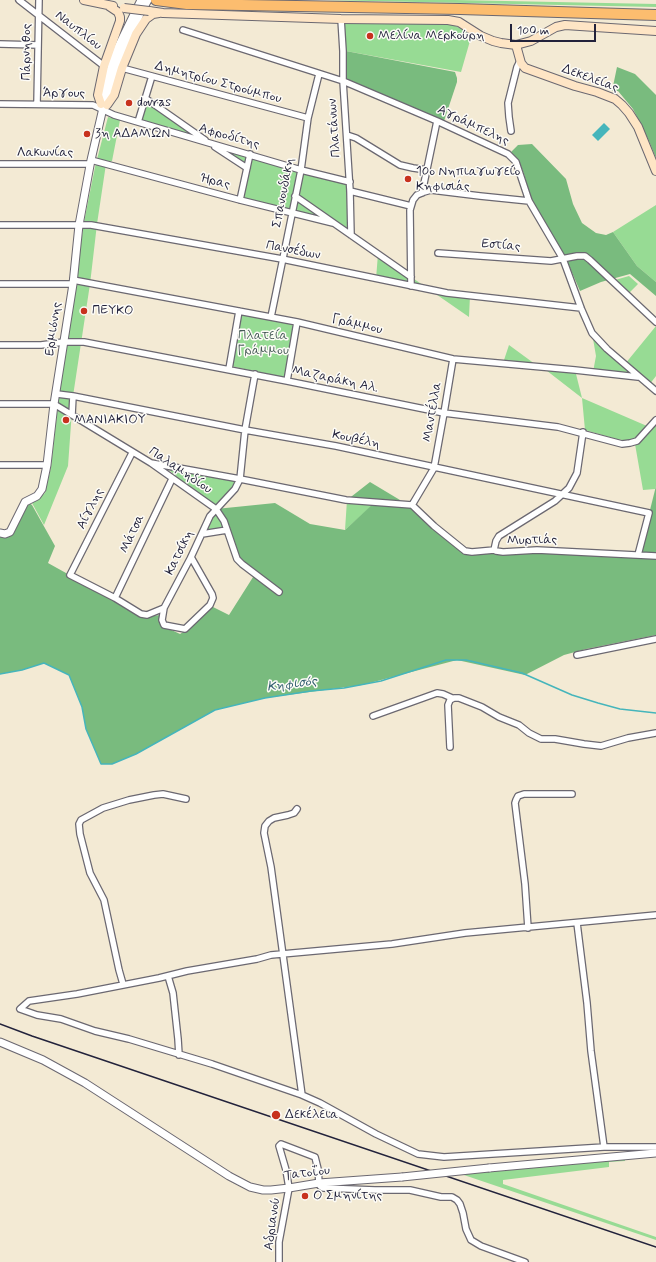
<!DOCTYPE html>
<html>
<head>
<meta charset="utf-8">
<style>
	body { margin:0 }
	#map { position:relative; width:656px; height:1262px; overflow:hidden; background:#f3ead4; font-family:Mynerve,sans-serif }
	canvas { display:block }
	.scale { position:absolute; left:510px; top:24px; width:86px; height:18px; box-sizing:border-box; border:2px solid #22223b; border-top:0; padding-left:5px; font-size:12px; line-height:14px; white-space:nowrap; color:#22223b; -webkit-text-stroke:3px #fdfcf7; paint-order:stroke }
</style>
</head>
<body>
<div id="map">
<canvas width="656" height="1262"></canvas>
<div class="scale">100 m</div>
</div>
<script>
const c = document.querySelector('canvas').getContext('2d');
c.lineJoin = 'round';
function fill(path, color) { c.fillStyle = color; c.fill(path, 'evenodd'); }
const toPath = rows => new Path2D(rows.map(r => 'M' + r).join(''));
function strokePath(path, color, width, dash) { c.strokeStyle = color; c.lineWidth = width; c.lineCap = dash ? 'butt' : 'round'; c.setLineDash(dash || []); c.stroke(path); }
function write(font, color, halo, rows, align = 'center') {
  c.font = font + ' Mynerve,sans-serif'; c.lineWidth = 3; c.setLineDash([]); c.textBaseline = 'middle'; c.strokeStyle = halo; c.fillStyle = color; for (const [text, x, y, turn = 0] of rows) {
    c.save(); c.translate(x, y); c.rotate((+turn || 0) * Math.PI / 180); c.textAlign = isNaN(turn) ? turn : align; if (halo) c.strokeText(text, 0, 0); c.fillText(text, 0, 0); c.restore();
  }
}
const green = toPath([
	[323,0,455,0,656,4,656,7],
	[344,23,451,24,472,34,461,72,346,51],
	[145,98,206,142,138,122],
	[108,117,120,120,112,161,106,164,97,224,90,284,73,396,68,466,44,525,32,503,45,493,51,467,58,405,84,222,95,167],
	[210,144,350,182,350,229,240,200,247,168],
	[656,205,656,282,637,266,613,232],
	[378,254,430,290,470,296,469,317,430,290,376,279],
	[629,276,638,284,629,293,615,280],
	[239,311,297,322,285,378,231,366],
	[656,326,656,376,649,385,639,377,593,372,596,356,592,333,625,364],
	[509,345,539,367,503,363],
	[542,367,575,370,582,398,647,426,638,437,629,441,616,439,585,430,582,398],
	[656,422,656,486,655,489,643,490,635,444],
	[164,466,240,479,216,509,225,530,203,533,216,509],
	[347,500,376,502,345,530],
	[625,1159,625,1161,609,1162,609,1167,503,1180,503,1184,656,1237,656,1240,461,1174]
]);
const forest = toPath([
	[346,51,455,72,457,78,457,82,444,121,346,79],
	[617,67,635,74,656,95,656,158,649,141,633,109,618,91,612,91],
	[532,144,566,179,573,204,582,223,596,233,606,235,613,232,637,266,656,282,656,296,630,274,601,282,580,291,564,254,530,197,524,174,519,161,511,152,518,145],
	[370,482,400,500,378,502,410,507,464,553,496,554,639,554,656,486,656,635,586,649,564,655,525,675,457,660,362,685,265,698,215,710,136,754,112,764,101,764,86,729,82,707,69,675,44,663,22,670,0,674,0,536,4,537,28,502,32,505,55,546,48,563,145,617,160,615,163,626,180,634,194,625,211,606,229,615,255,574,242,563,234,552,230,528,226,518,216,509,275,503,310,524,345,530,375,502,347,500]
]);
const water = toPath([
	[604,123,610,129,598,141,592,135]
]);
const stream = toPath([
	[0,674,22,670,44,663,69,675,82,707,86,729,101,764,112,764,136,754,215,710,265,698,311,691,344,688,381,681,446,660,466,660,522,673,572,695,598,703,620,709,656,713]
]);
const minor = toPath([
	[19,0,104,66],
	[341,19,343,51,343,81,350,191,351,235],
	[183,30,343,81,437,121,508,154,516,162,529,201,563,259,581,308,592,333,607,349,656,391],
	[0,44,38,45],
	[122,68,308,118],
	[145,98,205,140],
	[0,104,93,105,114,115,301,170,350,182],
	[37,104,39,0],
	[138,122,152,76],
	[511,131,509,117,508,103,517,67,520,61],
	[347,135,356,138,400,165,413,168,427,170],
	[215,147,247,168],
	[91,160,240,200,333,223],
	[0,164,90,164],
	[350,191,411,206],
	[422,193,437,121],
	[295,196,411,277],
	[240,200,250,154],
	[0,225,91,225,282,259,447,293,581,308],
	[438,253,551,261,577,256,585,256,590,260,656,322],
	[73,280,297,322,453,359,575,370,638,377],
	[0,284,73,284],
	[411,286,410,210,413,200,417,195,424,192,431,190,480,196,529,201],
	[271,317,301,170,308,118,319,74],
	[0,345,41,345,64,342,84,342,287,381,444,413,558,427,622,444,630,443,637,441,656,420],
	[229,369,239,311],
	[287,381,297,322],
	[57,394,73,396,245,430,336,446,649,513,638,555],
	[0,404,54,404,151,463,216,509,224,521,237,559,242,564,279,592],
	[72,415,73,396],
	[583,432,577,473,569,488,555,501,499,536,496,541,494,550,496,551,503,552,537,550,656,556],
	[132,453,70,575,115,598,141,614,147,615,164,608,162,620,164,625,185,629,210,605,213,598,212,594,191,557],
	[151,463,240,479,346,500,412,505,434,468,444,413,453,359],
	[0,465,47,465],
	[412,505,434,526,465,551,472,552,494,550],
	[202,534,227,530],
	[115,598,172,479],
	[164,608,191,557,210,516,235,489,240,479,245,430,255,374],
	[577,655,656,639],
	[373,716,437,693,443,694,452,698],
	[450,747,448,705,450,700,454,698,459,698,482,707,499,717,519,725,529,733,541,739,555,739,584,744,601,746,628,738,656,733],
	[297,809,294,813,288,815,274,818,269,821,265,826,264,833,271,867,302,1095],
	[656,915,465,933,392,944,271,955,257,959,187,971,159,978,77,994,29,1001,20,1009,37,1015,61,1019,95,1031,129,1039,212,1064,302,1095,320,1103,376,1134,418,1154,444,1157,604,1147,656,1147],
	[577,923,587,1003,591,1051,604,1147],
	[528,928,525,884,515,803,516,800,518,796,524,794,572,794],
	[168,976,173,993,178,1039,179,1055],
	[123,984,119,970,104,900,90,873,80,834,79,824,81,820,103,808,129,800,154,795,163,794,186,799],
	[279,1262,279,1242,289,1188,286,1170,279,1146,281,1144,315,1157,318,1169,319,1183,320,1186,323,1188,375,1190,410,1190,441,1197,452,1197,457,1200,460,1204,463,1213,466,1229,471,1240,481,1246,525,1262]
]);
const tertiary = toPath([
	[108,103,114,75,120,60,140,14,148,0],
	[0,533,5,534,10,532,25,502,37,496,42,489,47,465,54,404,73,284,79,225,91,160,103,108,101,104,112,63,118,47,141,0],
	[0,1042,43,1060,85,1083,229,1176,250,1187,263,1190,271,1190,289,1188,319,1183,402,1177],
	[489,1168,656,1153]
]);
const secondary = toPath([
	[84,0,113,6],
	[149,11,163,13,341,19,448,20,459,22,481,36,493,41,501,43,516,45,531,41,556,27,565,25,656,31],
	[516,45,521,63,525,68,575,86,597,92,615,99,622,105,629,113,638,127,656,171],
	[101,104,98,95,104,66,120,21,120,17,118,12,109,6],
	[107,105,114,95,122,68,136,34,146,19,153,14,159,13]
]);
const motorway = toPath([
	[156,0,187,4,460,9,656,15]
]);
const rail = toPath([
	[0,1024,32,1036,656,1247]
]);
const tertiaryBridge = toPath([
	[402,1177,489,1168]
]);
const secondaryBridge = toPath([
	[124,8,149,11]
]);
const markers = [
	[370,36,4,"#c8321e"],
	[129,103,4,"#c8321e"],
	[87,134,4,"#c8321e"],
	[408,179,4,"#c8321e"],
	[84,311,4,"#c8321e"],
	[66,420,4,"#c8321e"],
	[276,1115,5,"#c8321e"],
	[305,1196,4,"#c8321e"]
];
const streetNames = [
	["Ναυπλίου",78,31,38],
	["Πάρνηθος",27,52,-90],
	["Δεκελείας",590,79,20],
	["Δημητρίου Στρούμπου",218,83,15],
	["Άργους",64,94,1],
	["Αγράμπελης",473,126,25],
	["Πλατάνων",335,128,-94],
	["Αφροδίτης",229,137,16],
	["Λακωνίας",45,153],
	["Ήρας",215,182,15],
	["Σπανουδάκη",284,193,-79],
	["Εστίας",501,246,5],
	["Πανσέδων",293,251,11],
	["Γράμμου",357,325,13],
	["Ερμιόνης",54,329,-82],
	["Μαζαράκη Αλ.",335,380,12],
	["Μαντέλλα",433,412,-80],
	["Κουβέλη",356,440,12],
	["Παλαμηδίου",180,471,34],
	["Αίγλης",91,509,-63],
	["Μάτσα",133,534,-65],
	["Μυρτιάς",532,541,-1],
	["Κατσίκη",180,553,-64],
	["Τατοΐου",307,1174,-7],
	["Αδριανού",273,1224,-82]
];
const poiNames = [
	["Μελίνα Μερκούρη",378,36],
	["dovras",137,103],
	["3η ΑΔΑΜΩΝ",95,134],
	["10ο Νηπιαγωγείο",416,172],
	["Κηφισιάς",416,187],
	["ΠΕΥΚΟ",92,311],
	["ΜΑΝΙΑΚΙΟΥ",74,420],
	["Δεκέλεια",285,1115],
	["Ο Σμηνίτης",313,1196]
];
const parkNames = [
	["Πλατεία",263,336],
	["Γράμμου",263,351]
];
const waterNames = [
	["Κηφισός",292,685,-7]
];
fill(green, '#97db94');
fill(forest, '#79bb7e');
fill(water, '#45b5bb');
strokePath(stream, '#45b5bb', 1.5);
strokePath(minor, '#6b6871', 8);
strokePath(tertiary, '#6b6871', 9);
strokePath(secondary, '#6b6871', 10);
strokePath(motorway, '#6b6871', 12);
strokePath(minor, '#fff', 5.5);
strokePath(tertiary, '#fff', 7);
strokePath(secondary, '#fee5c5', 8);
strokePath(motorway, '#fcbd6f', 10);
strokePath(rail, '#22223b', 1.5);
strokePath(tertiaryBridge, '#6b6871', 9, []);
strokePath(secondaryBridge, '#6b6871', 10, []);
strokePath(tertiaryBridge, '#fff', 7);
strokePath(secondaryBridge, '#fee5c5', 8);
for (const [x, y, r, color] of markers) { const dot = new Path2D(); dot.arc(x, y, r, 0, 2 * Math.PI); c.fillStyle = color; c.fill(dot); strokePath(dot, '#fdfcf7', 1.5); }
write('13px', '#22223b', '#fdfcf7', streetNames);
write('13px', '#22223b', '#fdfcf7', poiNames, 'left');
write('13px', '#455a56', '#fdfcf7', parkNames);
write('italic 14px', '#305d6e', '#fdfcf7', waterNames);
</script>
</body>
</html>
